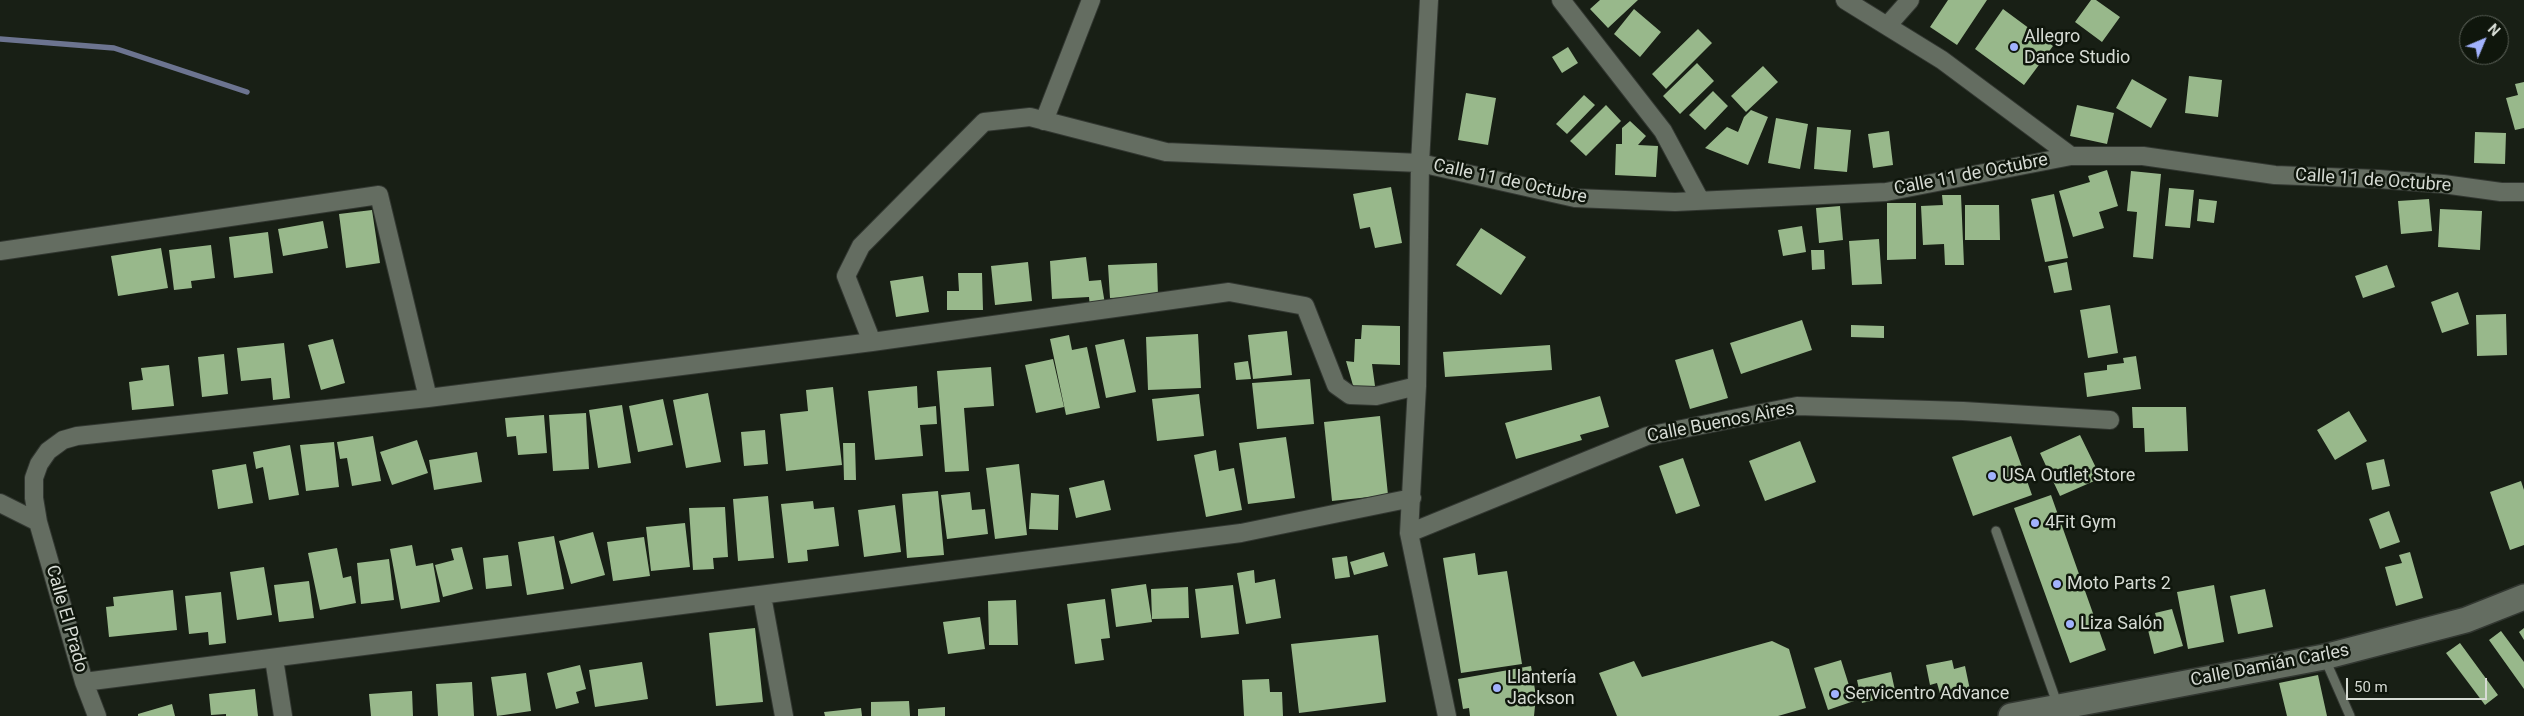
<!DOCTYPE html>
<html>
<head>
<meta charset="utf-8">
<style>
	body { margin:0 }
	#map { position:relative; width:2524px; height:716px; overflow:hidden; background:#181f15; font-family:Roboto,sans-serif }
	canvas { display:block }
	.north { position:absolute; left:2459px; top:15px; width:50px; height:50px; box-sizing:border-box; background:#0f160c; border:1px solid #5f655c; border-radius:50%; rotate:45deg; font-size:14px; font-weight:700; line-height:20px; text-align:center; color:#d6dbd4 }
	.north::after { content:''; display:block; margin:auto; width:18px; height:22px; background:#a1b2fd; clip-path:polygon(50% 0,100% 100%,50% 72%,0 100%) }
	.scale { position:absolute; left:2346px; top:678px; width:141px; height:22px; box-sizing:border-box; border:2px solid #d6dbd4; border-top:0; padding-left:6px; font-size:15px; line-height:18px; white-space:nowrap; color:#d6dbd4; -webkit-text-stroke:4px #0f160c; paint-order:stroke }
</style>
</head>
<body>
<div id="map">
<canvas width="2524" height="716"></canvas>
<div class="north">N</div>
<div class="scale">50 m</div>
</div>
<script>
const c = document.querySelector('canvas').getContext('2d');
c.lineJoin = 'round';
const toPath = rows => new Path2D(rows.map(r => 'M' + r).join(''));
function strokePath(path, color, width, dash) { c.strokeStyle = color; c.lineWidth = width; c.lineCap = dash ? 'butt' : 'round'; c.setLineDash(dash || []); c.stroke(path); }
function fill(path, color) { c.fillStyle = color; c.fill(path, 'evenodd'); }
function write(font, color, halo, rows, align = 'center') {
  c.font = font + ' Roboto,sans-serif'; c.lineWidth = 5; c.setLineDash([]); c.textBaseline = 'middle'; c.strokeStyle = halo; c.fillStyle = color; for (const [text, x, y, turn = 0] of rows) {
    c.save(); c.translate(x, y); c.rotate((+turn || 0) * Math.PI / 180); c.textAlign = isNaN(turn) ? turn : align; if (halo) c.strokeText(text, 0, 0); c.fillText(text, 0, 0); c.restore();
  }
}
const stream = toPath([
	[0,39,114,48,247,92]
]);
const building = toPath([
	[1600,0,1638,0,1608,28,1590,9],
	[1948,0,1987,0,1957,45,1930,27],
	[2091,0,2096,0,2120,17,2102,42,2075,22],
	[1634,9,1661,32,1640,57,1614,34],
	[2003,9,2053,46,2024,85,1975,49],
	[1698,29,1712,43,1666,89,1652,74],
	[1568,47,1578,63,1562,73,1552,57],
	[1697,63,1714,81,1680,114,1663,96],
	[1763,66,1778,82,1746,112,1731,96],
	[2189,76,2222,80,2218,117,2185,113],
	[2132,79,2167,99,2151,128,2116,108],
	[2524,82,2524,128,2515,130,2506,98,2518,95,2515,84],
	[1713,91,1728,106,1705,130,1689,115],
	[1466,93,1496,98,1488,145,1458,140],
	[1584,95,1595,105,1567,134,1556,124],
	[1606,105,1621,121,1586,156,1570,141],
	[2077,105,2114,113,2107,144,2070,136],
	[1751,110,1768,117,1748,165,1705,148,1727,127,1738,132,1744,117],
	[1776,118,1808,124,1800,169,1768,163],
	[1630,121,1646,136,1638,145,1658,146,1656,177,1615,175,1616,144,1622,144,1622,128],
	[1817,127,1851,130,1847,172,1814,169],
	[1889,131,1893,165,1873,168,1868,134],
	[2475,132,2506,133,2505,164,2474,163],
	[2107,170,2118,206,2099,212,2104,228,2073,237,2059,191,2090,182,2088,176],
	[2131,171,2161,174,2153,259,2133,257,2137,212,2127,211],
	[1391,187,1402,243,1375,248,1370,227,1360,229,1353,194],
	[2169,188,2194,190,2190,228,2165,226],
	[2054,194,2068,258,2045,262,2031,199],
	[1942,195,1961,195,1964,265,1945,265,1944,244,1923,245,1921,206,1943,205],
	[2199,199,2217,201,2214,223,2197,221],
	[2429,199,2432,231,2401,234,2398,201],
	[1887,203,1916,203,1916,259,1887,260],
	[1965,205,1999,205,2000,240,1965,240],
	[1840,206,1843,240,1819,243,1816,208],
	[2440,209,2482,211,2480,250,2438,247],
	[372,210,380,263,346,268,339,214],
	[323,221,328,248,283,256,278,229],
	[1802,226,1806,252,1783,256,1778,230],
	[1481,228,1526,257,1501,295,1456,265],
	[268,232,273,273,234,278,229,237],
	[1879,239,1882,284,1852,285,1849,241],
	[211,245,215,278,191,281,192,288,174,290,169,250],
	[161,248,168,288,118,296,111,256],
	[1811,250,1824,250,1825,269,1812,270],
	[1086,257,1089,281,1101,280,1105,304,1090,308,1089,297,1052,299,1050,261],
	[1028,262,1032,301,995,305,991,266],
	[2067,262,2072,290,2054,293,2048,266],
	[1157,263,1158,296,1110,298,1108,265],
	[2387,265,2395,287,2363,298,2355,276],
	[958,273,982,273,983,310,947,310,947,291,959,291],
	[923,276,929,312,896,317,890,281],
	[2458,292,2469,324,2442,333,2431,302],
	[2110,305,2118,353,2088,358,2080,310],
	[2506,314,2507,355,2477,356,2476,315],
	[1802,320,1812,350,1741,374,1730,343],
	[1362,325,1400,326,1400,365,1372,364,1375,386,1354,389,1346,361,1354,362,1355,339,1361,339],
	[1851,325,1884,326,1884,338,1851,337],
	[1287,331,1292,375,1253,379,1248,335],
	[1198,334,1201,388,1148,390,1146,337],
	[1069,335,1072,350,1087,347,1100,408,1066,415,1050,339],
	[333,339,345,383,321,390,308,345],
	[1124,339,1136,392,1106,398,1095,345],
	[284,343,290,398,273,400,271,378,241,381,237,348],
	[1550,345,1552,370,1445,377,1443,352],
	[1713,349,1728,398,1690,409,1675,360],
	[224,354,228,394,202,397,198,357],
	[2136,356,2141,389,2087,397,2084,373,2107,370,2107,365,2124,363,2123,358],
	[1053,359,1064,407,1036,413,1025,365],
	[1248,361,1251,379,1236,380,1234,363],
	[169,365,174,406,132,410,129,382,143,380,141,368],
	[991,367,994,406,964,408,969,471,945,472,937,371],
	[1310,379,1314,424,1257,429,1252,383],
	[917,386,918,408,936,406,937,424,920,425,923,456,875,460,868,391],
	[833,387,842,465,786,471,780,414,808,411,806,390],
	[708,393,721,462,686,468,673,400],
	[1199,394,1204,436,1157,441,1152,399],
	[1600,396,1609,427,1580,435,1582,440,1516,459,1505,423],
	[663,399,673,445,638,452,629,406],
	[622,405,631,463,598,468,589,410],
	[2132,407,2186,407,2188,451,2145,452,2144,428,2133,428],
	[2349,411,2367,441,2335,460,2317,430],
	[586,413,589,469,553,471,549,415],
	[544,415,547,453,518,455,516,436,507,437,505,418],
	[1380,416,1388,495,1332,501,1324,422],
	[765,430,768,464,744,466,741,432],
	[2080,435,2101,478,2060,496,2040,453],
	[373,436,381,481,352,486,347,458,340,459,337,442],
	[2011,436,2032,495,1973,516,1952,457],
	[1286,437,1295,498,1248,504,1239,443],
	[417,440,428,473,392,485,380,452],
	[1800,441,1816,482,1765,501,1749,461],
	[334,442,339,487,306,491,300,445],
	[843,443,855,443,856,480,844,480],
	[290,445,299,495,269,500,263,467,256,469,253,452],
	[1216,450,1219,471,1234,468,1242,510,1206,517,1194,455],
	[477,452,482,482,434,490,429,460],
	[1683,458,1700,506,1676,514,1659,466],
	[2384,459,2390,486,2372,490,2366,463],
	[246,464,253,503,218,509,212,470],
	[1019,464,1027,535,995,539,986,468],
	[1104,480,1111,510,1076,518,1069,488],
	[2521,481,2524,490,2524,545,2510,550,2490,492],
	[938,491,944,555,907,558,902,494],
	[970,492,972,510,985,509,988,534,947,539,941,495],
	[1031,493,1059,495,1058,530,1029,529],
	[2051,495,2106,650,2070,663,2014,508],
	[768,496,774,558,738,561,733,499],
	[813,501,814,509,834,507,839,546,807,550,808,561,788,563,781,504],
	[895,505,901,552,864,557,858,510],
	[725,507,728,557,713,558,714,569,693,570,689,508],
	[2389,511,2400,542,2380,549,2369,519],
	[685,523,690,567,651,571,646,527],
	[593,532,605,575,571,584,559,541],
	[554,536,564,589,527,595,518,542],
	[644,537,650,576,613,581,607,542],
	[412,545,416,566,433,563,440,602,401,609,390,549],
	[462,547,473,589,443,597,435,565,454,560,451,549],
	[337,548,343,578,351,576,356,603,320,610,308,553],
	[1384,552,1388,566,1354,575,1350,562],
	[2410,552,2423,598,2396,606,2385,567,2402,563,2399,555],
	[1475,553,1478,575,1507,571,1522,664,1461,673,1443,558],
	[508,555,512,586,486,589,483,558],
	[1347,556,1350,577,1335,579,1332,558],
	[389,559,394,600,361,604,357,563],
	[264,567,272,615,237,620,230,572],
	[1254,570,1255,583,1275,579,1281,618,1246,624,1237,573],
	[309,581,314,618,279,622,274,585],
	[1146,584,1152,622,1116,627,1111,589],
	[1233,585,1239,634,1201,638,1195,589],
	[2214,585,2224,642,2188,649,2177,592],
	[1188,587,1189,618,1152,619,1151,589],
	[2265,589,2273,627,2238,634,2230,596],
	[173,590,177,630,109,637,106,607,114,606,113,597],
	[221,592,226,643,209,645,208,632,189,634,185,596],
	[1105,599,1110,638,1101,639,1104,660,1075,664,1067,604],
	[1016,600,1018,645,989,645,988,601],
	[2172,609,2183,646,2154,654,2148,630,2159,627,2155,613],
	[980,617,985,649,948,654,943,622],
	[755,628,763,702,716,706,709,633],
	[2524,628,2524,640,2519,632],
	[2501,631,2524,662,2524,689,2489,640],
	[1378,635,1386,702,1299,713,1291,644],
	[1772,641,1789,649,1806,708,1778,716,1617,716,1599,673,1634,661,1642,677],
	[2460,643,2498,695,2485,705,2446,653],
	[1841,660,1854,701,1828,710,1814,668],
	[1952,660,1954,669,1965,666,1970,690,1941,697,1937,683,1930,685,1926,665],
	[642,662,648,699,595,707,589,670],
	[580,665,586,689,576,692,579,703,556,709,547,673],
	[1531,666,1536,696,1534,716,1470,716,1469,708,1463,709,1458,679],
	[1891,672,1896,695,1862,703,1857,680],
	[526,673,531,711,497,716,491,677],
	[2318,675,2327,716,2287,716,2279,683],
	[1269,679,1270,692,1282,692,1283,716,1244,716,1242,680],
	[472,682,474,716,438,716,436,684],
	[255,689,258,716,226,716,226,714,211,715,209,694],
	[412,691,413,716,371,716,369,694],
	[909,701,910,716,871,716,871,702],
	[172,704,175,716,138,716,138,714],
	[945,707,945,716,918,716,918,709],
	[861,708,862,716,825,716,824,712]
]);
const lane = toPath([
	[1996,531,2058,706],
	[2325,659,2350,716]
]);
const street = toPath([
	[1429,0,1420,163,1417,386,1409,533,1447,716],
	[1561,0,1663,131,1700,200],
	[1845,0,1942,60,2071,156],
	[1887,26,1910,0],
	[1044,121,1091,0],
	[0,251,379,195,428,398],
	[872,342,846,276,861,246,984,122,1030,117,1166,152,1420,163,1575,198,1675,202,1886,192,2071,156,2143,156,2275,175,2378,179,2443,184,2501,192,2524,192],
	[0,503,38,522],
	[1409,533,1647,436,1797,406,1963,411,2110,420],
	[762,596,784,716],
	[274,659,283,716],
	[84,682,1241,533,1412,498],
	[97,716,84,682,38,522,34,498,34,478,39,464,48,451,63,440,77,436,428,398,872,342,1229,292,1305,306,1336,385,1350,395,1376,396,1417,386]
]);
const secondary = toPath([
	[2011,716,2324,657,2466,620,2524,597]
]);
const markers = [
	[2014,47,5,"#a1b2fd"],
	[1992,476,5,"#a1b2fd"],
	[2035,523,5,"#a1b2fd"],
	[2057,584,5,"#a1b2fd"],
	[2070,624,5,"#a1b2fd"],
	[1497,688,5,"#a1b2fd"],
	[1835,694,5,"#a1b2fd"]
];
const poiNames = [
	["Allegro",2024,37],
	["Dance Studio",2024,58],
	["USA Outlet Store",2002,476],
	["4Fit Gym",2045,523],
	["Moto Parts 2",2067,584],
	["Liza Salón",2080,624],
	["Llantería",1507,678],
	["Jackson",1507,699],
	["Servicentro Advance",1845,694]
];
const streetNames = [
	["Calle 11 de Octubre",1971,175,-11],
	["Calle 11 de Octubre",2373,181,4],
	["Calle 11 de Octubre",1510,182,12],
	["Calle Buenos Aires",1721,423,-11],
	["Calle El Prado",66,619,74],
	["Calle Damián Carles",2270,666,-11]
];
strokePath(stream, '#6c7490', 5.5);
fill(building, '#98b88b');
strokePath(lane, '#323731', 11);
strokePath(street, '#323731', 20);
strokePath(secondary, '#323731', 28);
strokePath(lane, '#646d61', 9);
strokePath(street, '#646d61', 18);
strokePath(secondary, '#646d61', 25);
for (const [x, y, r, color] of markers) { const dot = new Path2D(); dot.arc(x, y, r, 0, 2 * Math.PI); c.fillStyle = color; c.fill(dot); strokePath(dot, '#0f160c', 2); }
write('18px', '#d6dbd4', '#0f160c', poiNames, 'left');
write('18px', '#d6dbd4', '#0f160c', streetNames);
</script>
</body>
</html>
